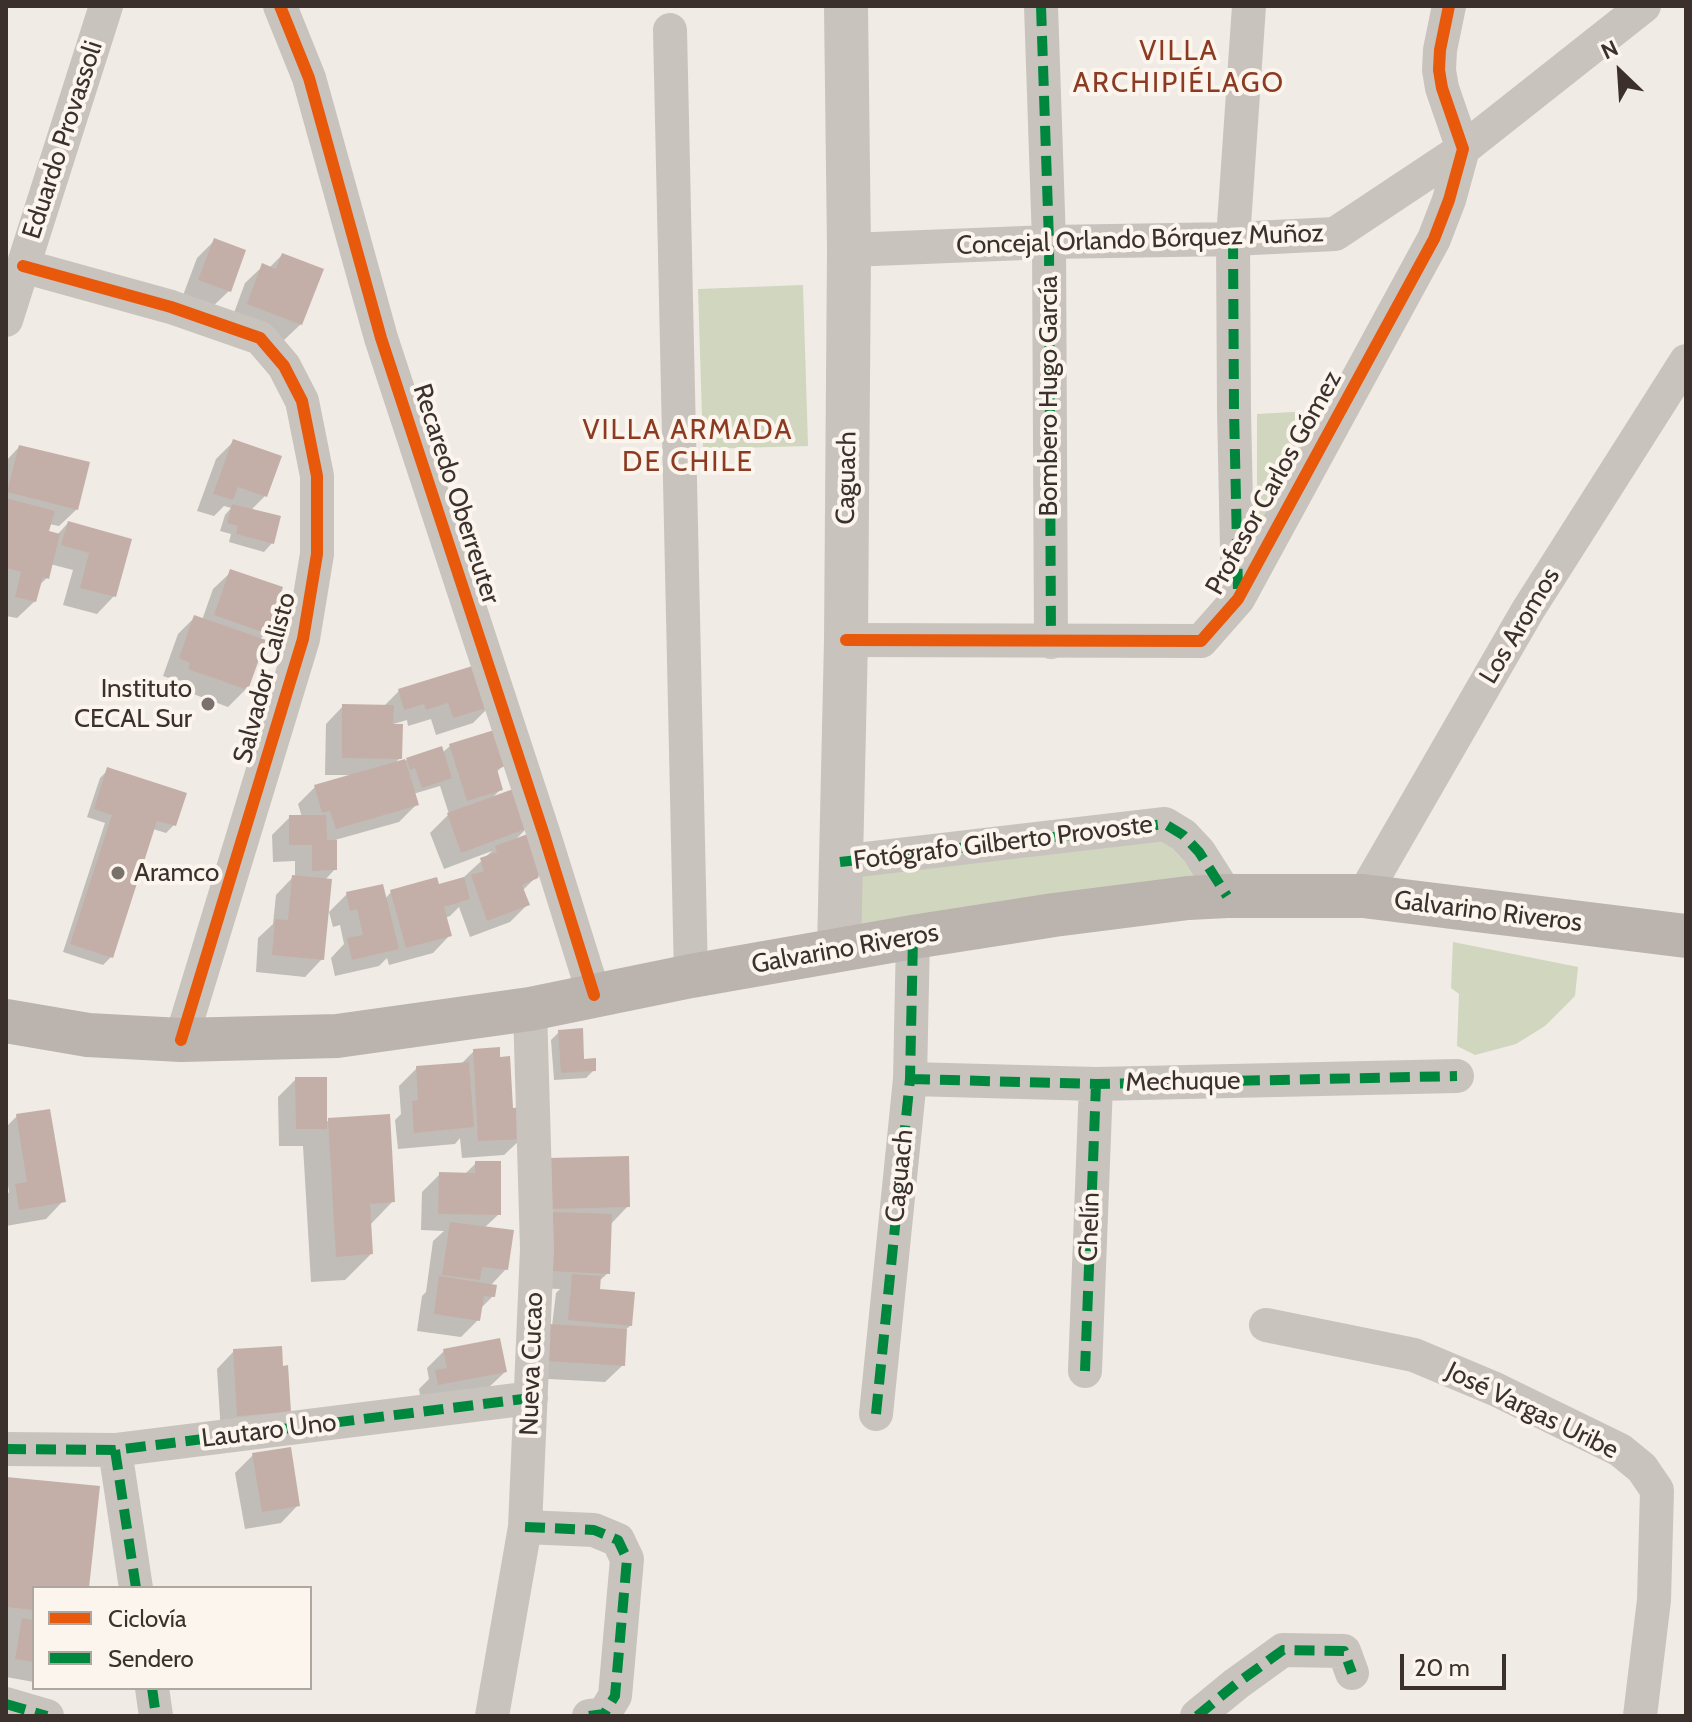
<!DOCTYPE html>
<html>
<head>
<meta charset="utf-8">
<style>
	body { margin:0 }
	#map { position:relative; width:1692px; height:1722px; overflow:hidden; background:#f0ebe5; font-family:Cabin,sans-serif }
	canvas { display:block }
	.frame { position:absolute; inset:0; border:8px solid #3b302b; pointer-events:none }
	.legend { position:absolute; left:32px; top:1586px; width:280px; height:104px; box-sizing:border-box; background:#fbf5ee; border:2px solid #aea6a0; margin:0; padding:10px 14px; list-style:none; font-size:24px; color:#3b302b }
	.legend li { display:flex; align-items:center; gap:16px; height:40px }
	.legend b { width:40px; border:2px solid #aea6a0 }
	.north { position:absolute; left:1580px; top:32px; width:80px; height:80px; -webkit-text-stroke:6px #fbf5ee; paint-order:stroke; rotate:335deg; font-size:22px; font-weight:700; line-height:32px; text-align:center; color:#3b302b }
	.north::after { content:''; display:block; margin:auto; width:28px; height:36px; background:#3b302b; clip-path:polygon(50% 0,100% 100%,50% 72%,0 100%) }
	.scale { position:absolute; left:1400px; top:1654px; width:106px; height:36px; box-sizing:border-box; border:4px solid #3b302b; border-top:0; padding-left:10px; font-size:24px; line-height:28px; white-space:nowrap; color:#3b302b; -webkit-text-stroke:6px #fbf5ee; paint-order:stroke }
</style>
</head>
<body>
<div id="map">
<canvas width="1692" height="1722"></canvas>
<div class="frame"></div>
<ul class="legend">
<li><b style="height:10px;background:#e8590c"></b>Ciclovía</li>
<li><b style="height:10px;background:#00873e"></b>Sendero</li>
</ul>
<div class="north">N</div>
<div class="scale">20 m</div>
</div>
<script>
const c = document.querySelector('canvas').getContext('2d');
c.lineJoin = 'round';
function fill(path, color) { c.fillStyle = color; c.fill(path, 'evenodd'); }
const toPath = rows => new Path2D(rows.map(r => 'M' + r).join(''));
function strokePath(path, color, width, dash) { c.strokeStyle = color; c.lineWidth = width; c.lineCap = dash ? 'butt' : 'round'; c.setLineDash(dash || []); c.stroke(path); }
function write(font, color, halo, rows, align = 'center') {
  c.font = font + ' Cabin,sans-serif'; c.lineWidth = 8; c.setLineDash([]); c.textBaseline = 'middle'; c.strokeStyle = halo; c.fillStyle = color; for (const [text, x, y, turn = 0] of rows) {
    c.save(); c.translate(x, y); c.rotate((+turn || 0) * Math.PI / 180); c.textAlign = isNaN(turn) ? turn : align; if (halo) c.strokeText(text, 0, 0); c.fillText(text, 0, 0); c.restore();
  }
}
const green = toPath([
	[803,285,808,446,703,449,698,289],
	[1330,410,1257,546,1257,414],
	[1159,835,1207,885,851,937,851,873],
	[1453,942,1578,967,1575,996,1545,1026,1516,1044,1475,1055,1457,1046,1459,994,1451,988]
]);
const shadow = toPath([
	[214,241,229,291,211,308,182,298,197,258],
	[282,255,301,324,283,341,231,321,245,283,263,266,269,268],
	[234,441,265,496,250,511,272,543,264,552,229,542,231,534,220,531,225,515,231,508,224,506,214,516,197,511,216,459],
	[19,447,77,509,59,526,49,524,47,533,57,535,68,523,130,540,114,596,97,614,63,605,73,570,50,564,47,578,38,586,35,601,17,618,6,616,6,461],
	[231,572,266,633,259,640,263,641,246,689,228,707,172,686,174,680,163,676,178,634,195,617,202,620,213,589],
	[399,691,490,706,473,723,436,735,431,719,408,726,407,720,390,725,400,758,394,764,407,760,442,753,450,746,511,757,496,773,501,789,491,799,528,827,514,841,536,877,522,891,527,905,510,922,470,937,459,907,450,916,445,918,450,935,433,953,389,965,387,958,379,966,335,976,331,958,344,944,340,925,333,927,329,912,347,894,385,899,391,892,438,887,463,878,492,851,444,869,430,833,449,814,440,786,413,794,416,805,399,822,335,840,335,869,325,880,322,959,305,977,256,972,258,938,273,924,276,895,293,877,295,877,295,861,273,862,272,835,290,817,302,817,298,804,315,787,352,775,325,775,326,724,343,706,383,707],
	[108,770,174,825,166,833,153,829,111,957,103,965,63,952,105,823,87,817,100,778],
	[559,1032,582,1061,594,1070,586,1078,554,1080,551,1040],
	[474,1051,511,1110,522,1138,504,1155,462,1158,460,1138,455,1144,398,1149,395,1120,401,1114,399,1086,417,1068,460,1065],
	[296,1079,325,1123,329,1120,393,1201,370,1225,371,1254,345,1280,311,1282,303,1146,279,1146,278,1097],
	[17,1116,63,1201,46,1219,6,1226,6,1196,9,1192,6,1172,6,1127],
	[476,1163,499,1214,484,1228,506,1269,490,1286,493,1296,479,1310,478,1320,461,1337,417,1331,422,1296,426,1292,433,1241,444,1231,421,1230,422,1192,440,1174,464,1175],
	[532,1177,628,1206,610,1225,608,1273,598,1282,598,1291,630,1326,625,1330,623,1365,605,1382,531,1378,552,1326,556,1293,560,1289,533,1288],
	[234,1351,289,1411,221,1433,217,1369],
	[444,1351,505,1372,487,1389,421,1402,419,1389,429,1379,427,1368],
	[253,1455,298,1505,281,1523,245,1529,235,1473],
	[6,1479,87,1588,34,1588,34,1682,6,1677]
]);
const building = toPath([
	[214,238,246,250,231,292,198,280],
	[282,253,324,269,302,325,247,304,262,263,276,269],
	[233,439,282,456,267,497,238,487,233,500,213,494],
	[19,445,90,462,78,510,7,492],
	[6,498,55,511,49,531,60,534,49,579,43,577,36,602,15,597,21,572,6,568],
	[232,504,281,516,274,544,236,534,238,526,227,523],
	[68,521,132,539,116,597,80,588,89,553,61,545],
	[230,569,283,587,268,634,214,615],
	[194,615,266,640,248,690,188,669,190,663,179,658],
	[479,664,493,706,453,718,448,703,426,710,424,704,404,710,398,689],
	[342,704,394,705,393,724,403,724,402,759,342,758],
	[504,727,506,766,497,769,503,790,467,801,449,744],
	[442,746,452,778,422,788,415,768,410,770,406,758],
	[405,759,419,805,336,829,330,811,322,813,314,785],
	[107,767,187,793,176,826,157,821,113,958,70,944,112,815,94,809],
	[516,788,531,827,461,853,447,813],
	[289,815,326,815,327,840,337,840,337,870,312,871,312,845,289,845],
	[536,831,545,856,538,878,522,885,530,905,487,921,471,875,484,871,480,858,497,852,495,846],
	[292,875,332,879,324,960,272,955,275,919,288,920],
	[437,877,439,884,464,877,470,899,444,907,452,936,406,948,390,890],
	[383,884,399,949,352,960,347,938,363,935,357,909,350,911,346,892],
	[583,1028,584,1059,596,1058,596,1071,561,1073,558,1030],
	[500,1047,500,1057,510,1056,513,1108,522,1107,524,1139,478,1141,473,1049],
	[469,1062,474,1127,414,1133,412,1101,418,1100,416,1066],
	[295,1077,327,1077,327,1129,296,1129],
	[50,1109,66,1202,19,1210,15,1184,27,1182,16,1114],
	[390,1114,395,1202,370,1204,373,1254,336,1257,328,1118],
	[629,1156,630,1207,550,1209,549,1158],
	[475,1161,501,1161,501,1215,438,1214,439,1172,475,1173],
	[552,1212,612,1214,610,1274,550,1271],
	[450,1222,514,1230,508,1270,482,1267,480,1280,442,1275],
	[572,1274,601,1276,600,1289,635,1292,632,1326,568,1320],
	[439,1276,497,1285,495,1297,484,1296,480,1321,434,1314],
	[550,1324,627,1329,625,1366,547,1361],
	[500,1338,507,1372,438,1385,435,1370,447,1368,443,1349],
	[282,1346,283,1366,288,1365,291,1412,237,1416,233,1349],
	[291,1447,300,1506,262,1512,252,1453],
	[6,1477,100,1486,89,1588,34,1588,34,1610,6,1607],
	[22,1618,34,1620,34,1662,15,1659]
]);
const minor = toPath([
	[280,6,309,78,381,338,544,835,594,995],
	[1041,6,1049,242,1051,642],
	[670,30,691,976],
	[849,250,1049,242,1233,239,1335,234,1463,149,1644,6],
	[23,266,171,307,260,338,284,366,302,401,317,476,317,554,303,639,181,1040],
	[6,320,106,6],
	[1238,598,1234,410,1233,239,1249,6],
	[846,640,1201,641,1238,599,1434,239,1449,200,1463,149,1442,88,1439,70,1440,50,1449,6],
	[840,862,1165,824,1183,835,1199,852,1227,896],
	[1363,896,1528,610,1686,361],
	[910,1079,1096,1084,1457,1076],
	[1266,1325,1414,1355,1495,1389,1620,1450,1642,1468,1657,1490,1654,1600,1640,1716],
	[1085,1371,1096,1084],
	[876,1414,910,1079,913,937],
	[6,1449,115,1450,531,1398],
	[115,1450,136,1588],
	[525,1527,594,1530,618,1540,627,1559,615,1696,604,1714,589,1716],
	[152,1688,156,1716],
	[6,1704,47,1716],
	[492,1716,525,1527,537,1249,530,1009],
	[1197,1716,1236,1684,1283,1650,1344,1651,1352,1673]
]);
const tertiary = toPath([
	[839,949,846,640,849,250,846,6]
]);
const secondary = toPath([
	[6,1021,88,1035,181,1040,337,1036,530,1009,691,976,913,937,1054,915,1188,898,1227,896,1363,896,1686,936]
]);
const quiet = toPath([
	[1041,6,1049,242,1051,642],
	[1233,239,1234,410,1238,591],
	[840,862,1165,824,1183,835,1199,852,1227,896],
	[910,1079,1096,1084,1457,1076],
	[1085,1371,1096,1084],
	[876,1414,910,1079,913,937],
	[6,1449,115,1450,531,1398],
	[115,1450,136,1588],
	[525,1527,594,1530,618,1540,627,1559,615,1696,604,1714,589,1716],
	[152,1688,156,1716],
	[6,1704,47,1716],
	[1197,1716,1236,1684,1283,1650,1344,1651,1352,1673]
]);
const cycleway = toPath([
	[280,6,309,78,381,338,544,835,594,995],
	[23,266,171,307,260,338,284,366,302,401,317,476,317,554,303,639,181,1040],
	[846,640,1201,641,1238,599,1434,239,1449,200,1463,149,1442,88,1439,70,1440,50,1449,6]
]);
const markers = [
	[208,704,8,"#7a716c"],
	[118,873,8,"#7a716c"]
];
const streetNames = [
	["Eduardo Provassoli",63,140,-72],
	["Concejal Orlando Bórquez Muñoz",1140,240,-2],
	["Bombero Hugo García",1049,396,-90],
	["Caguach",847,478,-89],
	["Profesor Carlos Gómez",1274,483,-61],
	["Recaredo Oberreuter",456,494,72],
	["Los Aromos",1520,626,-59],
	["Salvador Calisto",265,678,-75],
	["Fotógrafo Gilberto Provoste",1003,843,-7],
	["Galvarino Riveros",1488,912,7],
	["Galvarino Riveros",845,949,-10],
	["Mechuque",1183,1082,-1],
	["Caguach",900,1176,-84],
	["Chelín",1090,1227,-88],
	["Nueva Cucao",532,1364,-88],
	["José Vargas Uribe",1532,1411,26],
	["Lautaro Uno",269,1431,-7]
];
const poiNames = [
	["Instituto",192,689],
	["CECAL Sur",192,719],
	["Aramco",134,873,"left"]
];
const neighbourhoodNames = [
	["VILLA",1179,52],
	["ARCHIPIÉLAGO",1179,84],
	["VILLA ARMADA",688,431],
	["DE CHILE",688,463]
];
fill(green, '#d1d6bf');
fill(shadow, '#0003');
fill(building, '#c3afa7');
strokePath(minor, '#c9c3be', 34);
strokePath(tertiary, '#c9c3be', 44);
strokePath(secondary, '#bab3ae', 44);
strokePath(quiet, '#00873e', 10, [20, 10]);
strokePath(cycleway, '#e8590c', 12);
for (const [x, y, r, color] of markers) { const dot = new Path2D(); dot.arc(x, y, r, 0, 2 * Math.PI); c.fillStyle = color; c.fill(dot); strokePath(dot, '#fbf5ee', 3); }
write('26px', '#3b302b', '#fbf5ee', streetNames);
write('26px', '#3b302b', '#fbf5ee', poiNames, 'right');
c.letterSpacing = '2px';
write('28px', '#8c3b22', '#fbf5ee', neighbourhoodNames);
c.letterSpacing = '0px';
</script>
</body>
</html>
